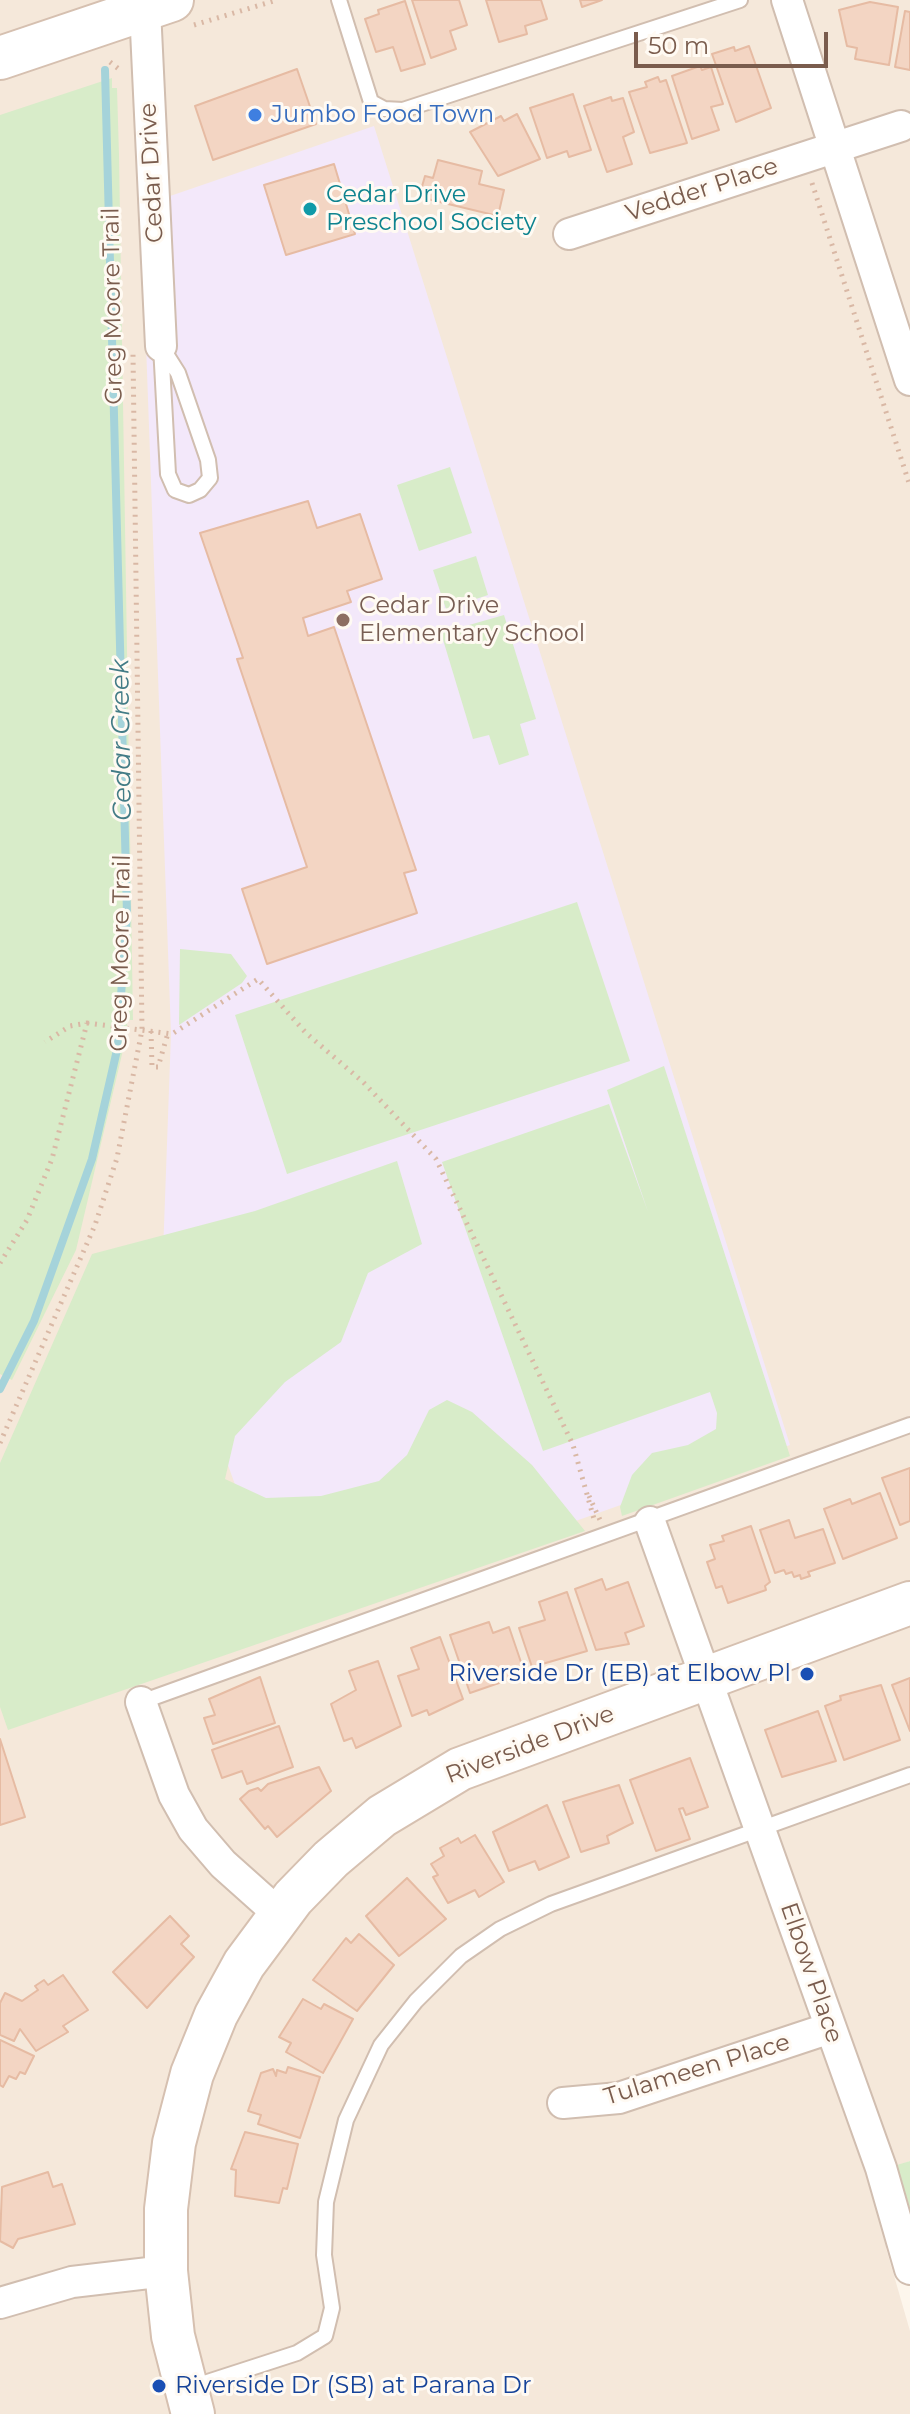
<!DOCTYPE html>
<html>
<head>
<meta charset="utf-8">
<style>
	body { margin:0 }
	#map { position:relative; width:910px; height:2414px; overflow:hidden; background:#fdf6ec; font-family:Montserrat,sans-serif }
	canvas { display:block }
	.scale { position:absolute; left:634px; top:32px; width:194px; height:36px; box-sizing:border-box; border:4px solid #7a5c4d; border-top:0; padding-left:10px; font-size:24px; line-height:28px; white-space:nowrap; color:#7a5c4d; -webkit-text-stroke:6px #fffaf3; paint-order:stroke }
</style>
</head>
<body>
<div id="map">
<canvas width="910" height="2414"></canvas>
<div class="scale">50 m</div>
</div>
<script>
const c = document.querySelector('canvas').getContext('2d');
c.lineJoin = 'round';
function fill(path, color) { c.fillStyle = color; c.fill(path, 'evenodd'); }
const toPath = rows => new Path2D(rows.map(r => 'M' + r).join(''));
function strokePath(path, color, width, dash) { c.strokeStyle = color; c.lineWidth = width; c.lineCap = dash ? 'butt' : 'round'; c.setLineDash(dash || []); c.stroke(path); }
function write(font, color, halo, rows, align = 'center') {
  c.font = font + ' Montserrat,sans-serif'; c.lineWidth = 6; c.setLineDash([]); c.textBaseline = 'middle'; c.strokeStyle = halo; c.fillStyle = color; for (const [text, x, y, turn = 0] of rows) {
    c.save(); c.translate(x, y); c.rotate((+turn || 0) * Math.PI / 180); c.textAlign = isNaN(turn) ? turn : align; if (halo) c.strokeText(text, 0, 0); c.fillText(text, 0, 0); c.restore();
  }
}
const residential = toPath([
	[0,0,910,0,910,2161,897,2166,886,2248,910,2331,910,2414,0,2414]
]);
const education = toPath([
	[374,126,790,1445,285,1624,162,1281,171,1034,141,206]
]);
const green = toPath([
	[112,78,112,88,117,88,119,155,133,1020,127,1020,127,1033,76,1250,12,1380,0,1374,0,115],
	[450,467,472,533,419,551,397,485],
	[476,556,488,595,446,609,433,570],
	[504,615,536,719,520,724,529,755,499,765,489,735,473,739,441,633],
	[577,902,630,1061,287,1174,235,1015],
	[180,949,231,954,247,976,242,983,179,1025],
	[664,1066,790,1456,622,1516,620,1507,632,1475,652,1453,688,1445,716,1429,717,1413,710,1392,543,1451,442,1162,609,1104,648,1212,607,1090],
	[397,1161,422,1244,368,1273,341,1342,285,1382,235,1436,225,1479,266,1498,321,1496,379,1481,407,1455,429,1410,447,1400,472,1412,532,1465,585,1531,8,1730,0,1707,0,1463,92,1254,255,1211],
	[910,2161,910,2209,897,2165]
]);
const stream = toPath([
	[0,1389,34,1321,92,1159,117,1050,127,914,105,70]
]);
const building = toPath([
	[412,0,459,0,467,25,450,31,456,49,431,58,412,0],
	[486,0,541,0,547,19,525,26,527,34,499,42,486,0],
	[580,0,602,0,582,7,580,0],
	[405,1,425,64,401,71,393,47,376,52,365,19,379,14,378,10,405,1],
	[870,2,898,7,889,65,855,59,857,48,847,46,839,10,870,2],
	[905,11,910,12,910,70,895,67,905,11],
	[749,46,771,108,736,122,712,54,734,47,735,51,749,46],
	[700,66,702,70,711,67,723,104,711,107,719,130,692,139,672,76,700,66],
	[297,69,316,124,213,160,195,106,297,69],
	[658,77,660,82,666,80,687,143,650,153,629,92,647,87,645,82,658,77],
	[573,94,591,150,569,157,567,151,547,158,530,108,573,94],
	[611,97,612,101,623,98,634,132,623,137,632,164,607,172,584,106,611,97],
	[517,114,540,159,498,176,470,132,501,116,504,121,517,114],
	[438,160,482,171,479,184,504,190,498,216,419,197,425,176,433,178,438,160],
	[334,164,355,234,286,255,264,185,334,164],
	[308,501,317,528,360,514,382,579,347,591,351,602,303,618,308,636,334,627,416,870,404,873,417,913,267,964,242,889,307,867,237,659,243,658,200,533,308,501],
	[910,1468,910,1521,900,1525,882,1478,910,1468],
	[880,1493,897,1538,843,1559,824,1509,850,1499,852,1504,880,1493],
	[789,1520,795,1538,823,1529,835,1563,808,1572,810,1576,801,1579,800,1575,794,1577,792,1572,786,1574,784,1570,775,1573,760,1530,789,1520],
	[751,1526,770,1582,765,1586,766,1590,728,1603,722,1586,716,1588,707,1562,715,1559,710,1545,724,1541,722,1536,751,1526],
	[602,1579,606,1590,628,1582,644,1626,625,1633,629,1644,596,1650,575,1589,602,1579],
	[567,1592,587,1651,532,1667,519,1628,545,1620,539,1602,567,1592],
	[489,1622,493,1633,509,1627,525,1674,470,1693,450,1635,489,1622],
	[440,1637,463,1699,429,1715,427,1710,412,1716,398,1676,419,1669,411,1648,440,1637],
	[378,1661,401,1726,356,1748,352,1738,344,1741,331,1704,356,1690,349,1671,378,1661],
	[260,1677,275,1723,213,1744,204,1718,215,1715,209,1699,260,1677],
	[910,1678,910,1731,892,1685,910,1678],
	[881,1685,900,1740,844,1760,825,1706,841,1700,840,1696,881,1685],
	[818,1711,836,1761,782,1777,765,1730,818,1711],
	[279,1726,293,1767,247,1784,242,1771,222,1778,212,1750,279,1726],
	[0,1739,25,1817,0,1825,0,1739],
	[690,1758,708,1807,686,1815,683,1808,679,1809,690,1839,656,1851,630,1780,690,1758],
	[319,1767,331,1791,277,1837,268,1826,265,1829,240,1799,249,1791,258,1788,261,1791,268,1784,319,1767],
	[619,1785,633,1823,607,1836,609,1843,581,1852,563,1802,619,1785],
	[547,1805,569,1857,539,1870,535,1861,509,1871,493,1832,547,1805],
	[475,1835,504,1882,479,1897,475,1890,448,1903,433,1877,438,1875,431,1864,444,1856,440,1848,458,1838,461,1843,475,1835],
	[407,1878,446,1919,399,1956,366,1916,407,1878],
	[170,1916,189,1936,181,1944,194,1957,147,2008,113,1972,170,1916],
	[359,1934,394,1965,357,2011,313,1980,346,1938,351,1943,359,1934],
	[63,1975,88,2010,63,2026,68,2032,36,2051,20,2029,14,2041,0,2035,0,2003,5,1993,22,2001,38,1990,35,1986,44,1980,48,1985,63,1975],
	[303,1999,321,2009,324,2004,353,2019,323,2073,286,2052,291,2043,279,2037,303,1999],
	[0,2040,34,2056,25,2074,20,2072,16,2079,9,2076,3,2087,0,2085,0,2040],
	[288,2067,320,2077,300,2138,258,2124,261,2115,248,2111,261,2073,273,2069,276,2076,277,2070,286,2073,288,2067],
	[245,2132,298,2144,287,2189,283,2188,279,2203,235,2196,236,2170,231,2169,245,2132],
	[48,2172,53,2187,62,2184,75,2224,18,2239,13,2248,0,2241,2,2187,48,2172]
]);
const path = toPath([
	[194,25,277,0],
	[110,62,120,70],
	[812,183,910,486],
	[87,1023,172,1034,258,979,306,1033,363,1082,436,1159,573,1445,594,1519],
	[151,1031,152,1067,158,1067,168,1033],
	[0,1263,27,1220,52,1159,87,1023,70,1026,45,1042],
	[0,1443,95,1225,117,1158,142,1030,133,354],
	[589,1496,600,1520]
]);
const lane = toPath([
	[339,0,371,102,384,109,403,110,740,0],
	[161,346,178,373,208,460,210,478,200,490,189,495,175,490,168,474,161,346],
	[141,1702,910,1425],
	[189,2388,297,2353,325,2336,332,2308,324,2255,326,2202,346,2120,381,2045,416,2001,461,1956,500,1929,551,1904,910,1775]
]);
const street = toPath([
	[787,0,910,380],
	[145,9,161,346],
	[569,234,901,126],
	[650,1522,881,2168,910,2269],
	[141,1702,174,1795,193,1829,223,1864,279,1914],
	[563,2103,619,2098,830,2028],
	[0,2303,72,2282,166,2271]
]);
const secondary = toPath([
	[0,58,172,0],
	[193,2414,173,2336,166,2271,166,2209,174,2143,192,2074,216,2015,244,1964,293,1898,331,1859,382,1816,460,1769,910,1603]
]);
const markers = [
	[255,115,8,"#3f7fe0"],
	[310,209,8,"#0f9aa8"],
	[343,620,8,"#8d6e63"],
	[807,1674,8,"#1a4fb4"],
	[159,2386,8,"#1a4fb4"]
];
const shopNames = [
	["Jumbo Food Town",271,115]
];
const streetNames = [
	["Cedar Drive",152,173,-93],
	["Vedder Place",702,190,-18],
	["Greg Moore Trail",113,306,-91],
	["Greg Moore Trail",121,953,-89],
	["Riverside Drive",530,1745,-21],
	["Elbow Place",811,1973,71],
	["Tulameen Place",697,2070,-17]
];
const cultureNames = [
	["Cedar Drive",326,195],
	["Preschool Society",326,223]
];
const educationNames = [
	["Cedar Drive",359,606],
	["Elementary School",359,634]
];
const transitNames = [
	["Riverside Dr (EB) at Elbow Pl",791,1674],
	["Riverside Dr (SB) at Parana Dr",175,2386,"left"]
];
const waterNames = [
	["Cedar Creek",122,740,-91]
];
fill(residential, '#f5e8da');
fill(education, '#f3e8fa');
fill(green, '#d8ecc9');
strokePath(stream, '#a5d3da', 8);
fill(building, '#f3d5c3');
strokePath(building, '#e6bba3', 2);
strokePath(lane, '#d1beb0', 18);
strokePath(street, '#d1beb0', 34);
strokePath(secondary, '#d6c0b0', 46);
strokePath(path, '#d9b8a5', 5, [2, 6]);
strokePath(lane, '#fff', 14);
strokePath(street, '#fff', 30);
strokePath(secondary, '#fff', 42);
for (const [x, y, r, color] of markers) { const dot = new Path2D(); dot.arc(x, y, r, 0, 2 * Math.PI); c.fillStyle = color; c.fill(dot); strokePath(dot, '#fffaf3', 3); }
write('24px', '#366cbe', '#fffaf3', shopNames, 'left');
write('24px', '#7a5c4d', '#fffaf3', streetNames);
write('24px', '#0d838f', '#fffaf3', cultureNames, 'left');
write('24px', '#785e54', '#fffaf3', educationNames, 'left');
write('24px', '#164399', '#fffaf3', transitNames, 'right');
write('italic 26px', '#437c86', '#fffaf3', waterNames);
</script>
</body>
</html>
